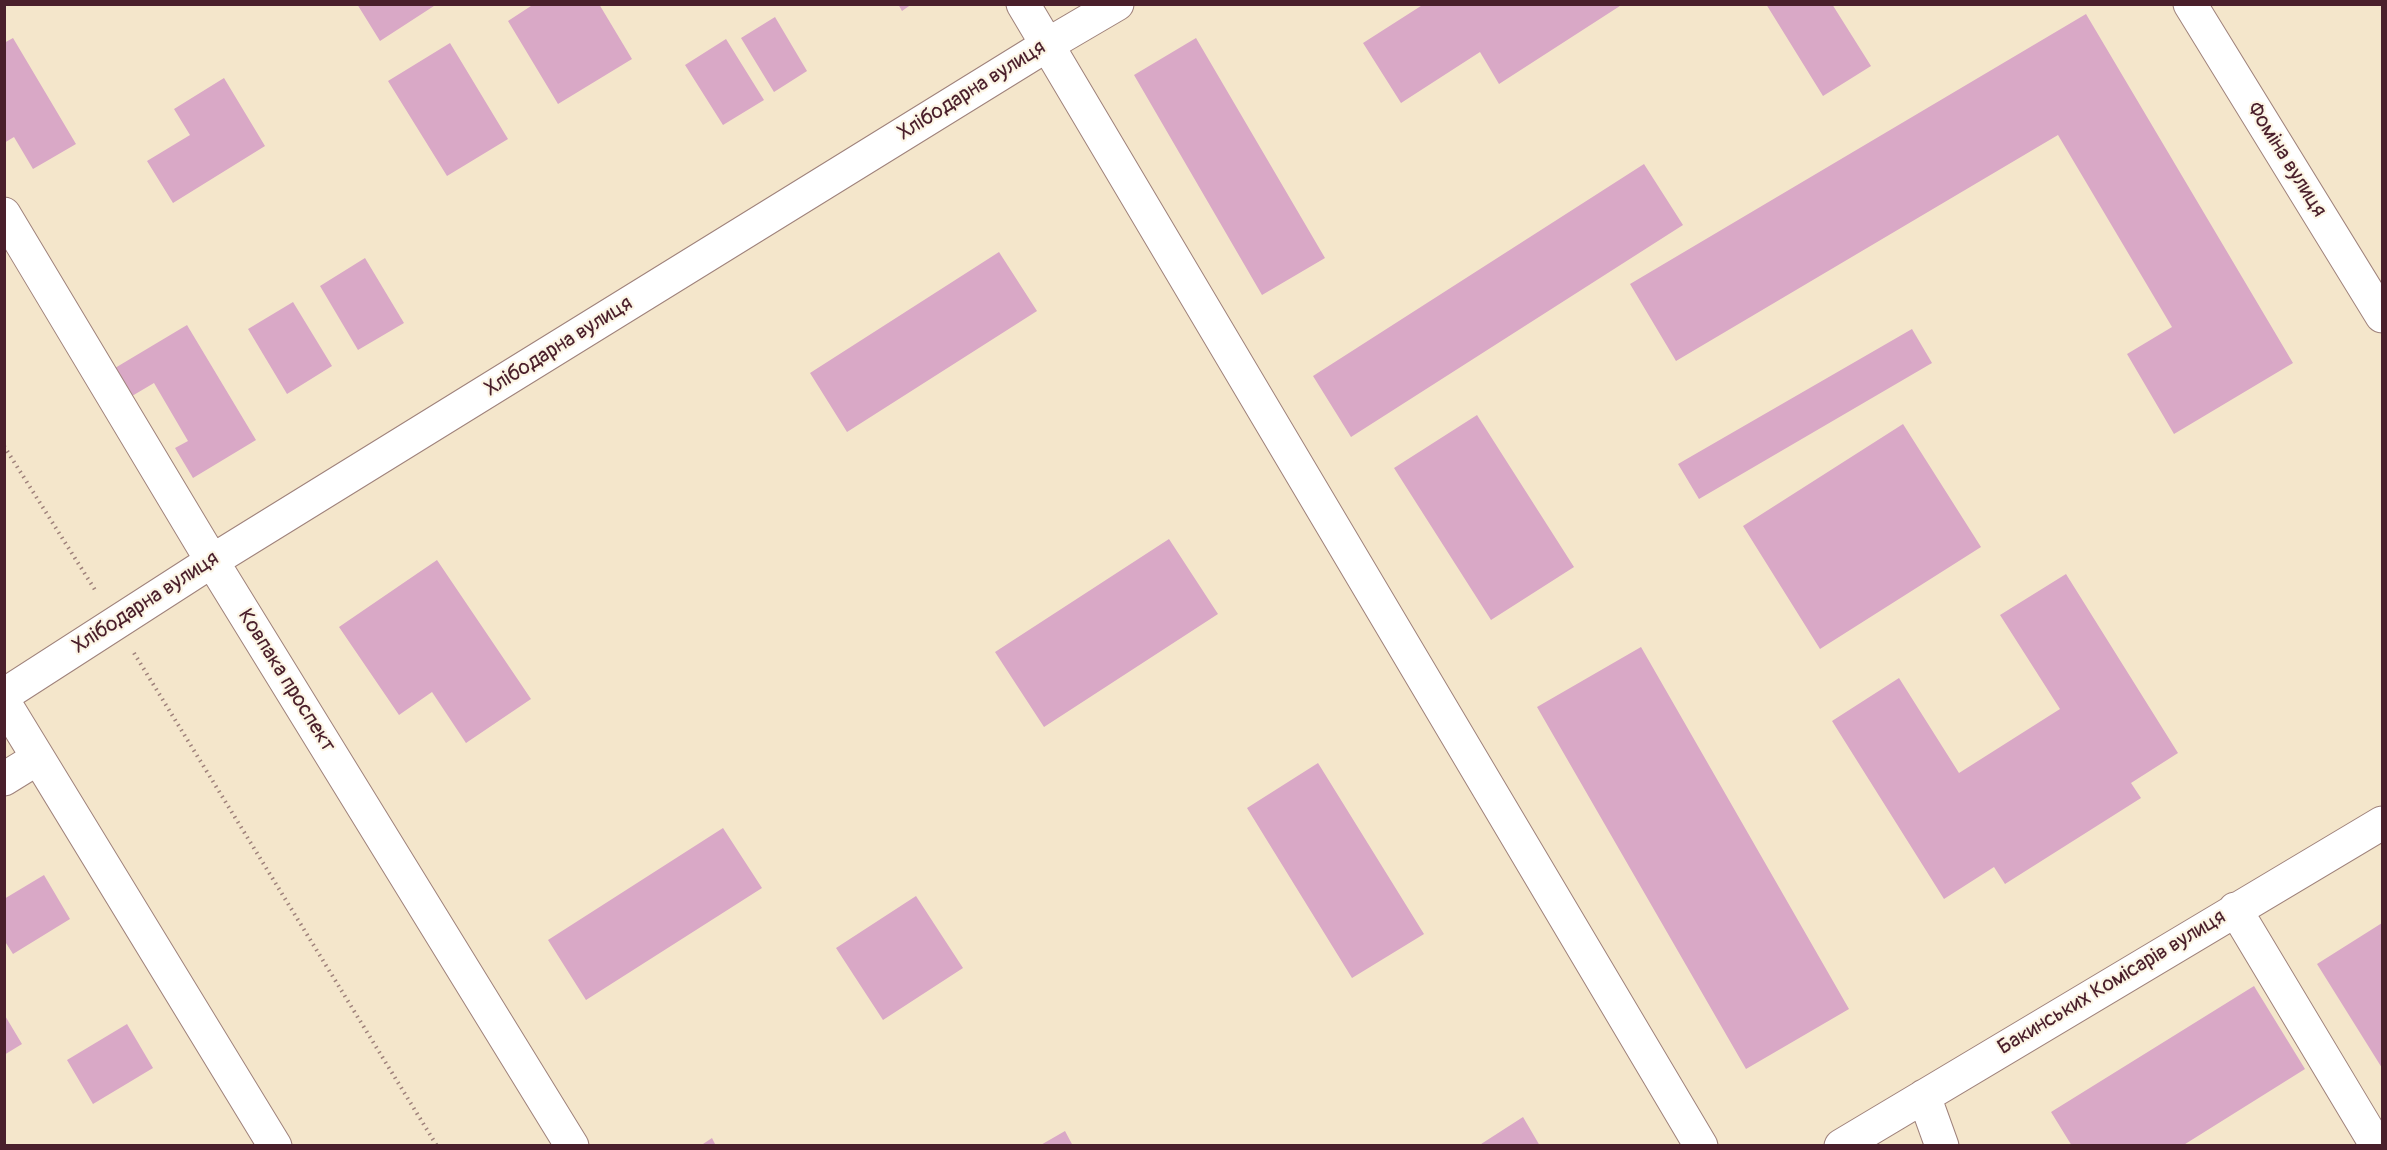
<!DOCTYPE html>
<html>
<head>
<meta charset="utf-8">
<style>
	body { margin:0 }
	#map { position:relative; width:2387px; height:1150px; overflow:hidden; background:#f4e6cb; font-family:Pangolin,sans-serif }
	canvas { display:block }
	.frame { position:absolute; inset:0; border:6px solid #4a1f2b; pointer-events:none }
</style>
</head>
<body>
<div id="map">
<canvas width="2387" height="1150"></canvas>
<div class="frame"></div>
</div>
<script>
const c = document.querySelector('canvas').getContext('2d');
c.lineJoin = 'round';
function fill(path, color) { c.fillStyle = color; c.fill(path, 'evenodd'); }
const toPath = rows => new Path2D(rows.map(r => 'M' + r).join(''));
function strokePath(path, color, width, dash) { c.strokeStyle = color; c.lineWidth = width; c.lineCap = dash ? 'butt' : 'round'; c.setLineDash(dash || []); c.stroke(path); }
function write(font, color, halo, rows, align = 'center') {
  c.font = font + ' Pangolin,sans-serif'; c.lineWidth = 4.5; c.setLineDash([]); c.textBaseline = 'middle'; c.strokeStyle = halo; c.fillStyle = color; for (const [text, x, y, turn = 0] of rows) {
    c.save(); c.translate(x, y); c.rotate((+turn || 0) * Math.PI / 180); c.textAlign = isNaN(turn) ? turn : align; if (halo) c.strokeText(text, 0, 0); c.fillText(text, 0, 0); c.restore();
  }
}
const building = toPath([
	[357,4,437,4,380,41],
	[534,4,599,4,632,59,558,104,508,21],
	[898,4,912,4,902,11],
	[1424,4,1623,4,1499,84,1480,52,1401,103,1363,43],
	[1766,4,1832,4,1871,66,1823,96],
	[2086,14,2293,363,2174,434,2127,354,2172,327,2058,135,1676,361,1630,284],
	[775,17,807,71,774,92,741,38],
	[13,38,76,144,33,169,14,137,4,143,4,43],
	[1196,38,1325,258,1262,295,1134,75],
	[726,39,764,100,723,125,685,65],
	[450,43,508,139,447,176,388,81],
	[224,78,265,146,173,203,147,161,190,135,174,109],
	[1644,164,1683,225,1351,437,1313,376],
	[999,252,1037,311,847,432,810,373],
	[365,258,404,323,358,350,320,286],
	[293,302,332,366,287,394,248,329],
	[187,325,256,440,193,478,175,448,188,441,154,383,132,396,115,368],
	[1912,329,1932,363,1699,499,1678,464],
	[1477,415,1574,567,1491,620,1394,468],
	[1903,424,1981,547,1820,649,1743,526],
	[1169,539,1218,614,1044,727,995,652],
	[437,560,531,699,466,743,432,692,399,715,339,627],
	[2066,574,2178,753,2131,783,2141,798,2005,884,1994,867,1944,899,1832,721,1899,678,1959,773,2060,709,2000,615],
	[1641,647,1849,1009,1746,1069,1537,707],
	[1318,763,1424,934,1352,978,1247,808],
	[723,828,762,888,586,1000,548,940],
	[44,875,70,919,13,954,4,940,4,899],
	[916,896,963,968,883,1020,836,948],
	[2382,923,2382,1068,2317,964],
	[2254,986,2305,1069,2182,1146,2072,1146,2051,1112],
	[4,1014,22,1044,4,1055],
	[127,1024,153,1068,93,1104,67,1060],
	[1523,1117,1540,1146,1478,1146],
	[1065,1131,1073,1146,1039,1146],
	[712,1138,716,1146,700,1146]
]);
const path = toPath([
	[4,446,97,593],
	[134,653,437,1146]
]);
const street = toPath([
	[1023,4,1701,1146],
	[2190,4,2382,316],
	[4,214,212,561,572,1146],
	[4,695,212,561,1047,45,1117,4],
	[4,702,275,1146],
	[4,779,38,758],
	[2235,909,2377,1146],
	[1924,1096,1942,1146],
	[1841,1146,2382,823]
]);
const streetNames = [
	["Хлібодарна вулиця",972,91,-32],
	["Фоміна вулиця",2286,160,58],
	["Хлібодарна вулиця",559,347,-32],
	["Хлібодарна вулиця",146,603,-33],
	["Ковпака проспект",286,681,58],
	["Бакинських Комісарів вулиця",2112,983,-31]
];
fill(building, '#d9a8c6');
strokePath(street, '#9f827b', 35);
strokePath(path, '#9f827b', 4, [1.5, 4.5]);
strokePath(street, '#fff', 33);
write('21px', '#4a1f2b', '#fcf5e5', streetNames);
</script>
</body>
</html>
